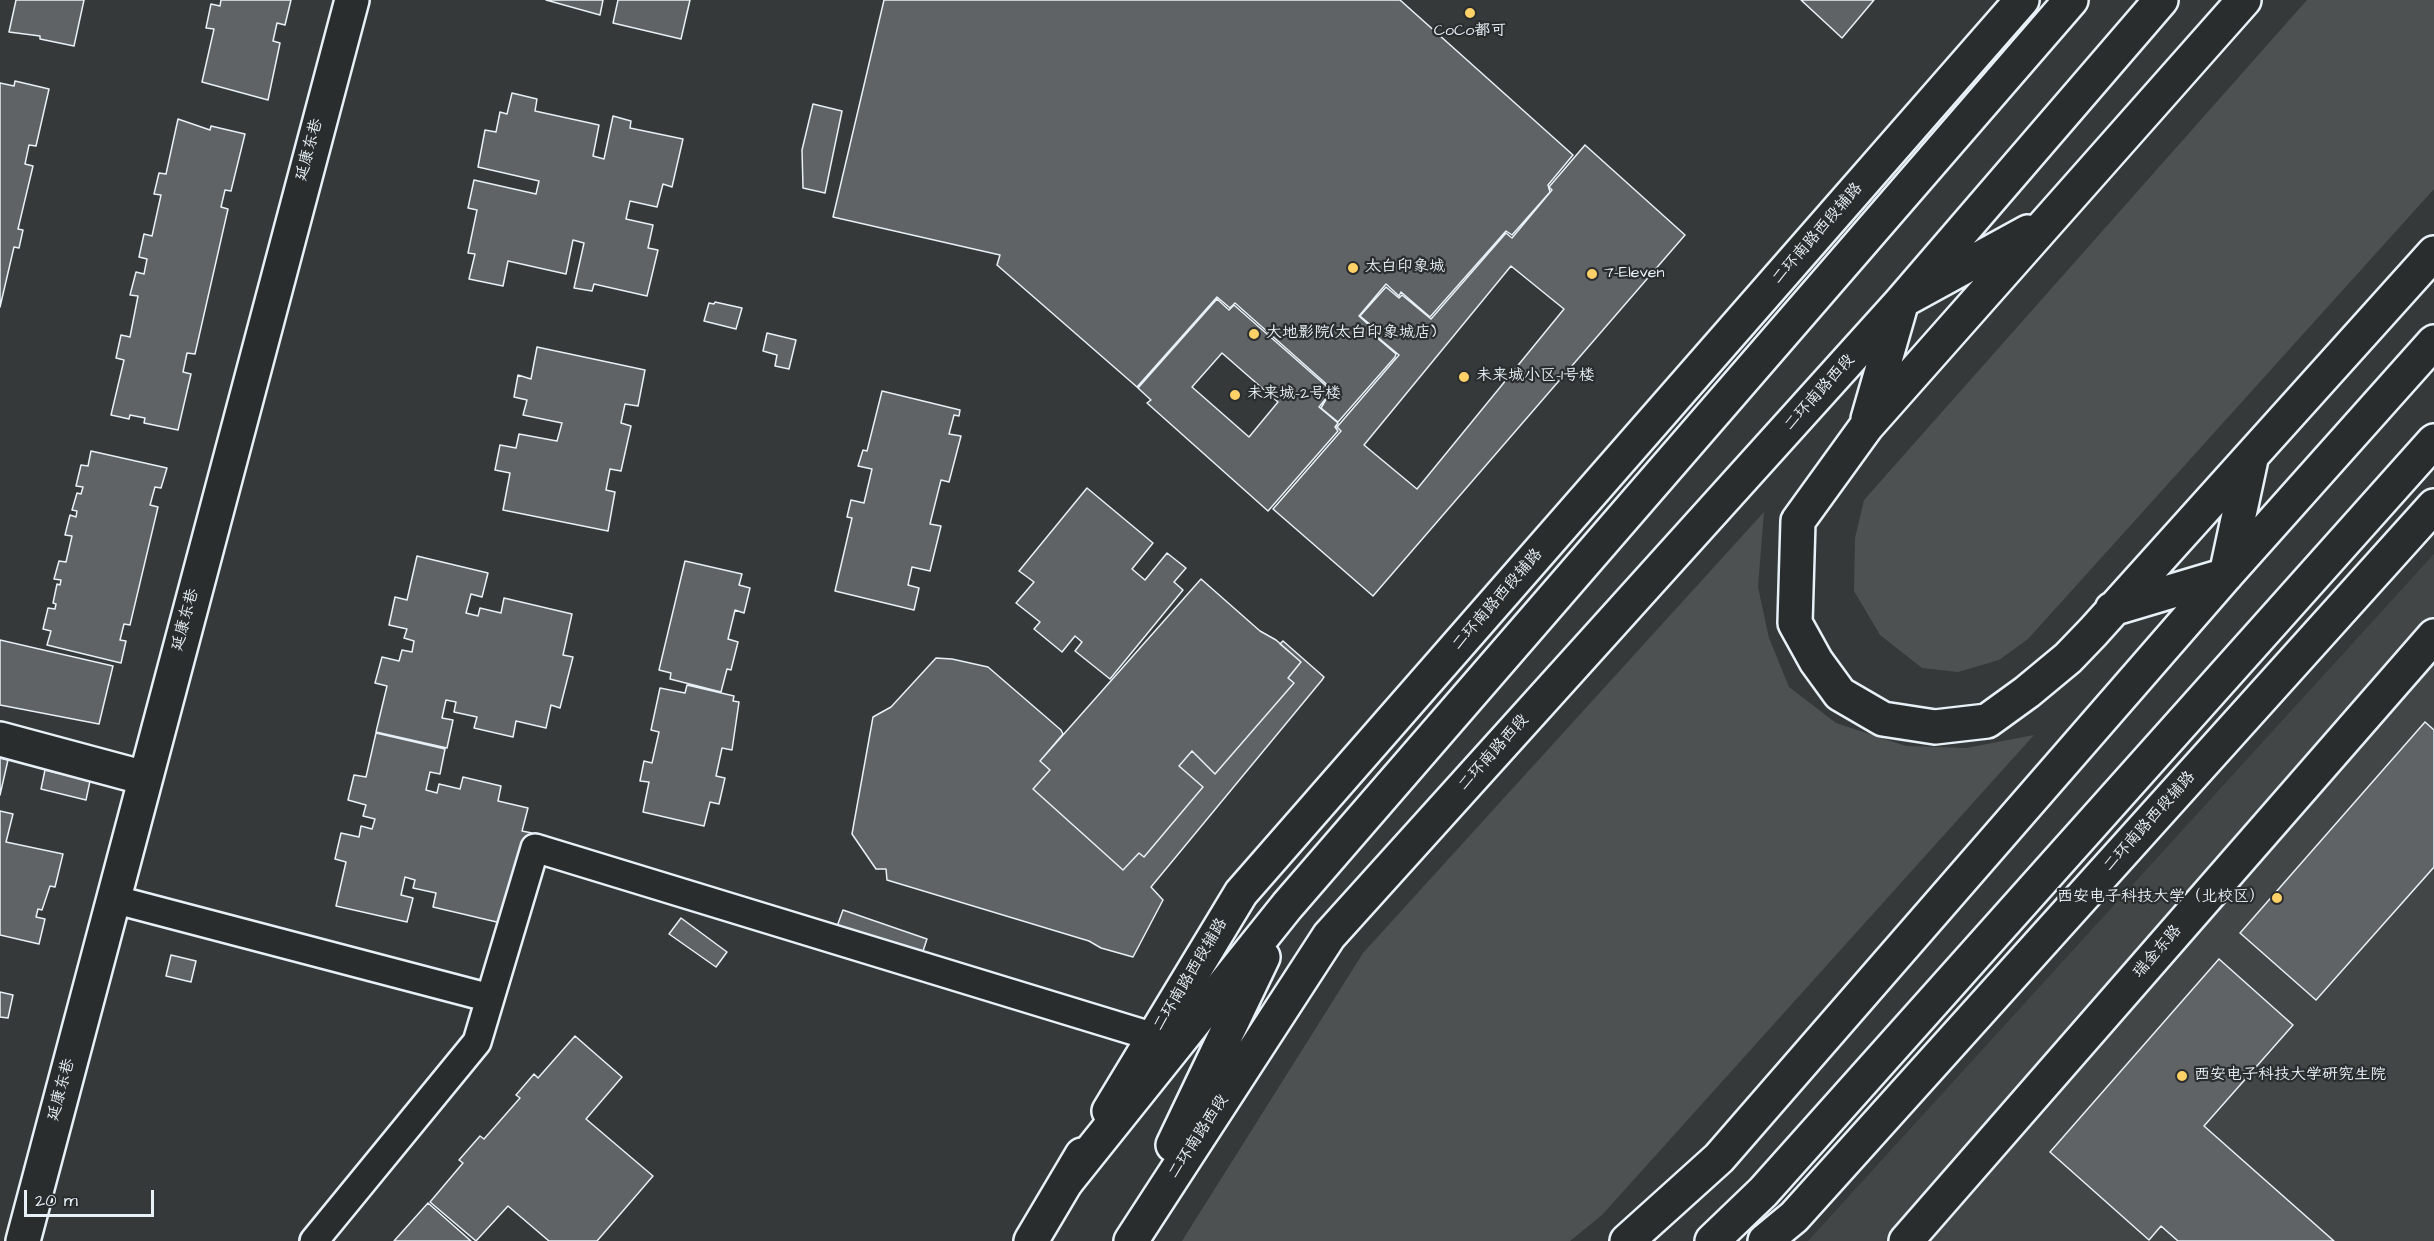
<!DOCTYPE html>
<html>
<head>
<meta charset="utf-8">
<style>
	body { margin:0 }
	#map { position:relative; width:2434px; height:1241px; overflow:hidden; background:#35393a; font-family:"Architects Daughter",sans-serif }
	canvas { display:block }
	.scale { position:absolute; left:24px; top:1190px; width:130px; height:27px; box-sizing:border-box; border:3px solid #e8f1f8; border-top:0; padding-left:8px; font-size:18px; line-height:21px; white-space:nowrap; color:#e8f1f8; -webkit-text-stroke:4px #2a2d2e; paint-order:stroke }
</style>
</head>
<body>
<div id="map">
<canvas width="2434" height="1241"></canvas>
<div class="scale">20 m</div>
</div>
<script>
const c = document.querySelector('canvas').getContext('2d');
c.lineJoin = 'round';
function fill(path, color) { c.fillStyle = color; c.fill(path, 'evenodd'); }
const toPath = rows => new Path2D(rows.map(r => 'M' + r).join(''));
function strokePath(path, color, width, dash) { c.strokeStyle = color; c.lineWidth = width; c.lineCap = dash ? 'butt' : 'round'; c.setLineDash(dash || []); c.stroke(path); }
function write(font, color, halo, rows, align = 'center') {
  c.font = font + ' "Architects Daughter","LXGW WenKai TC",sans-serif'; c.lineWidth = 4.5; c.setLineDash([]); c.textBaseline = 'middle'; c.strokeStyle = halo; c.fillStyle = color; for (const [text, x, y, turn = 0] of rows) {
    c.save(); c.translate(x, y); c.rotate((+turn || 0) * Math.PI / 180); c.textAlign = isNaN(turn) ? turn : align; if (halo) c.strokeText(text, 0, 0); c.fillText(text, 0, 0); c.restore();
  }
}
const built = toPath([
	[2434,554,2434,1241,1808,1241]
]);
const green = toPath([
	[2307,0,2434,0,2434,189,2028,639,1999,660,1958,672,1922,668,1880,635,1854,591,1855,538,1864,500],
	[1764,512,1758,587,1769,638,1789,687,1836,723,1906,746,1966,748,2034,735,1602,1215,1570,1241,1182,1241,1363,953]
]);
const building = toPath([
	[16,0,84,0,74,46,40,39,40,36,9,32,16,0],
	[221,0,291,0,285,25,277,23,273,41,280,43,268,100,202,82,214,29,206,28,211,4,220,6,221,0],
	[546,0,603,0,600,15,546,0],
	[618,0,690,0,681,39,613,23,618,0],
	[884,0,1400,0,1573,155,1548,185,1550,192,1512,235,1506,231,1430,317,1401,292,1399,296,1386,284,1359,316,1370,326,1368,330,1396,354,1395,357,1338,422,1321,408,1332,389,1235,303,1230,308,1217,297,1137,387,997,265,1000,255,833,217,884,0],
	[1801,0,1874,0,1842,38,1801,0],
	[15,81,49,89,36,146,29,145,25,164,33,166,18,229,23,230,19,248,14,247,0,307,0,83,14,86,15,81],
	[512,93,537,99,535,111,599,125,593,156,604,159,613,116,631,121,630,128,683,139,672,187,663,184,657,207,630,201,626,219,653,225,648,248,658,250,647,296,594,284,592,291,574,288,584,243,573,240,566,274,508,261,503,286,469,279,475,254,468,253,477,210,468,208,474,180,536,194,539,181,478,167,485,130,496,132,500,112,507,114,512,93],
	[813,104,842,111,825,193,803,188,802,150,813,104],
	[178,119,210,130,211,126,245,134,231,191,225,190,221,207,228,209,195,354,187,353,183,372,191,374,178,430,144,423,145,418,130,415,129,419,111,415,124,360,116,358,121,335,130,337,138,296,130,295,136,272,144,274,147,259,139,257,144,234,152,236,161,195,154,194,159,173,166,174,178,119],
	[1585,145,1685,235,1373,596,1273,509,1341,431,1337,427,1399,355,1369,330,1372,326,1360,316,1386,287,1399,298,1402,295,1431,319,1506,233,1512,238,1552,190,1549,187,1585,145],
	[1511,266,1564,309,1417,489,1364,445,1511,266],
	[1217,299,1229,310,1234,305,1332,391,1319,407,1338,423,1335,427,1338,431,1268,511,1147,403,1151,400,1138,388,1217,299],
	[715,302,742,308,736,329,704,321,709,303,714,304,715,302],
	[767,333,796,340,789,369,775,366,777,355,763,351,767,333],
	[537,347,645,370,638,406,625,404,621,423,631,426,621,471,610,469,606,490,615,492,608,531,503,510,510,473,495,470,500,445,516,448,519,434,557,441,562,423,523,415,527,400,514,397,518,375,531,379,537,347],
	[1222,353,1278,402,1249,437,1192,387,1222,353],
	[882,391,960,410,959,416,954,415,949,434,961,436,949,482,941,480,930,524,941,526,930,571,912,567,908,585,919,588,914,610,835,591,852,518,847,517,851,500,864,503,872,469,858,466,863,450,867,451,882,391],
	[91,451,167,468,161,488,155,487,150,505,158,507,130,625,124,624,120,640,126,641,121,663,47,645,51,631,43,629,48,608,55,609,56,604,53,603,57,584,60,585,61,580,54,579,59,561,66,562,72,536,65,535,70,515,76,517,77,511,72,510,77,493,81,494,83,487,76,486,81,465,88,466,91,451],
	[1087,488,1153,543,1132,569,1145,580,1167,553,1186,568,1174,582,1183,590,1110,679,1075,651,1082,642,1075,636,1062,652,1034,629,1040,622,1016,603,1034,582,1019,571,1087,488],
	[417,556,488,573,482,597,471,594,466,613,478,616,480,608,501,613,504,598,572,614,563,655,573,657,560,708,551,705,546,728,516,721,513,737,474,728,477,717,454,712,456,702,446,700,442,718,453,720,447,748,376,732,387,686,375,683,382,657,399,661,402,650,412,652,414,641,404,638,407,629,389,625,395,597,407,600,417,556],
	[685,561,742,574,739,585,750,588,744,613,735,610,728,639,738,642,731,670,727,669,721,692,670,679,671,673,659,670,685,561],
	[1201,579,1260,631,1276,640,1301,662,1288,678,1294,683,1215,774,1192,751,1179,766,1203,787,1144,857,1139,853,1123,870,1033,789,1050,770,1040,761,1201,579],
	[0,640,113,666,99,724,0,705,0,640],
	[1283,641,1324,677,1322,680,1151,887,1163,900,1133,957,1101,948,1089,941,887,880,886,869,876,869,852,834,873,717,891,707,936,658,952,659,988,667,1061,730,1063,734,1040,761,1050,770,1033,789,1123,870,1139,853,1144,857,1203,787,1179,766,1192,751,1215,774,1294,683,1288,678,1301,662,1280,644,1283,641],
	[687,685,734,696,733,701,739,702,732,750,722,748,716,776,725,778,719,804,710,802,704,826,643,812,649,782,640,781,644,761,652,763,659,732,651,730,660,688,685,693,687,685],
	[2425,722,2434,730,2434,867,2316,1000,2240,933,2425,722],
	[376,733,445,749,440,774,430,772,426,790,437,793,439,784,460,789,463,777,501,786,498,801,528,808,522,831,532,833,520,883,511,881,501,923,433,907,436,893,413,888,415,880,405,877,401,895,413,898,407,922,336,906,346,862,335,859,341,833,359,837,361,826,372,829,375,819,363,816,366,805,348,800,354,775,366,777,376,733],
	[0,758,8,760,0,795,0,758],
	[45,770,90,781,86,800,41,789,45,770],
	[0,811,13,814,6,842,63,854,55,887,50,886,42,910,38,909,36,917,45,919,39,944,0,935,0,811],
	[843,910,927,939,914,978,832,940,843,910],
	[681,918,727,952,716,967,669,934,681,918],
	[171,955,196,961,191,982,166,976,171,955],
	[2219,959,2293,1025,2204,1126,2334,1241,2178,1241,2161,1226,2149,1240,2050,1152,2219,959],
	[0,992,13,995,8,1018,0,1017,0,992],
	[575,1036,622,1077,586,1119,653,1176,597,1241,549,1241,508,1206,476,1241,430,1202,463,1163,459,1160,480,1136,484,1139,520,1098,516,1095,534,1074,538,1078,575,1036],
	[428,1203,471,1241,394,1241,428,1203]
]);
const service = toPath([
	[113,899,490,998],
	[314,1241,477,1042,535,848,1154,1037]
]);
const minor = toPath([
	[0,739,145,778],
	[1109,1111,1241,893,2022,0],
	[1031,1241,1082,1155],
	[1765,1241,1794,1217,2434,506],
	[1906,1241,2434,636]
]);
const tertiary = toPath([
	[23,1241,352,0]
]);
const trunk = toPath([
	[2244,0,1866,427,1798,521,1795,623,1816,661,1840,694,1883,719,1935,727,1987,721,2027,692,2068,658,2093,632,2434,253],
	[1868,419,1902,301,2028,232],
	[2112,609,2226,575,2251,459],
	[1173,1145,1263,957],
	[1067,1181,1287,906,2071,0],
	[1131,1241,1329,936,1902,301,2161,0],
	[1627,1241,1719,1158,2226,575,2434,342],
	[1712,1241,1763,1192,2434,441]
]);
const markers = [
	[1470,13,6,"#ffd166"],
	[1353,268,6,"#ffd166"],
	[1592,274,6,"#ffd166"],
	[1254,334,6,"#ffd166"],
	[1464,377,6,"#ffd166"],
	[1235,395,6,"#ffd166"],
	[2277,898,6,"#ffd166"],
	[2182,1076,6,"#ffd166"]
];
const poiNames = [
	["CoCo都可",1470,32,"center"],
	["太白印象城",1365,268],
	["7-Eleven",1604,274],
	["大地影院(太白印象城店)",1266,334],
	["未来城小区-1号楼",1476,377],
	["未来城-2号楼",1247,395],
	["西安电子科技大学（北校区）",2265,898,"right"],
	["西安电子科技大学研究生院",2194,1076]
];
const streetNames = [
	["延康东巷",310,150,-75],
	["二环南路西段辅路",1818,234,-49],
	["二环南路西段",1820,393,-48],
	["二环南路西段辅路",1498,600,-49],
	["延康东巷",186,620,-75],
	["二环南路西段",1494,753,-48],
	["二环南路西段辅路",2150,822,-48],
	["瑞金东路",2158,952,-49],
	["二环南路西段辅路",1191,975,-59],
	["延康东巷",62,1090,-75],
	["二环南路西段",1199,1137,-57]
];
fill(built, '#424647');
fill(green, '#4d5152');
fill(building, '#5f6365');
strokePath(building, '#e8f1f8', 1.5);
strokePath(service, '#e8f1f8', 32);
strokePath(minor, '#e8f1f8', 38);
strokePath(tertiary, '#e8f1f8', 38);
strokePath(trunk, '#e8f1f8', 38);
strokePath(service, '#2a2d2e', 27);
strokePath(minor, '#2a2d2e', 33);
strokePath(tertiary, '#2a2d2e', 33);
strokePath(trunk, '#2a2d2e', 33);
for (const [x, y, r, color] of markers) { const dot = new Path2D(); dot.arc(x, y, r, 0, 2 * Math.PI); c.fillStyle = color; c.fill(dot); strokePath(dot, '#2a2d2e', 2); }
write('16px', '#e8f1f8', '#2a2d2e', poiNames, 'left');
write('16px', '#e8f1f8', '#2a2d2e', streetNames);
</script>
</body>
</html>
